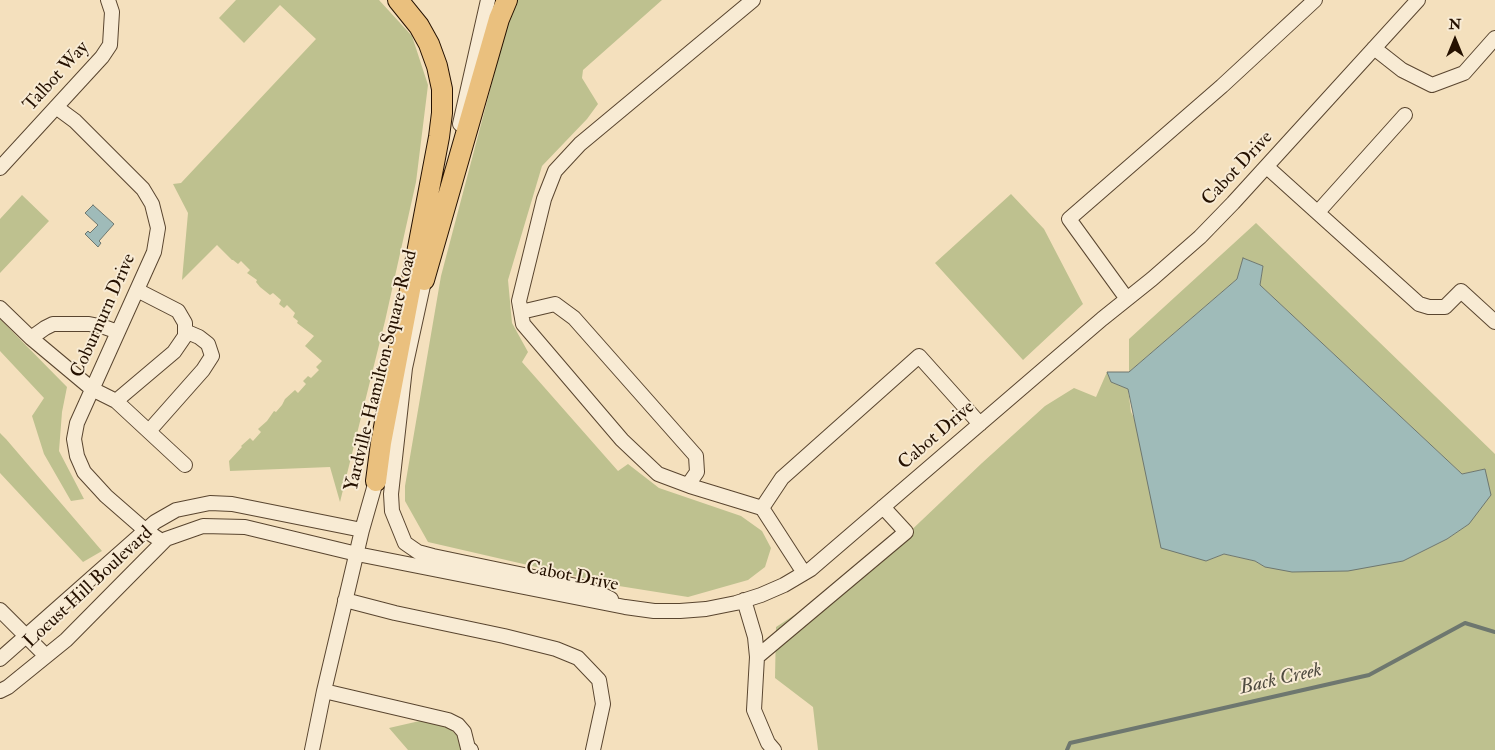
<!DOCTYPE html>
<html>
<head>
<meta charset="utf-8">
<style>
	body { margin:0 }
	#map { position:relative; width:1495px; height:750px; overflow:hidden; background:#f4e0bd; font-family:"IM FELL Double Pica",serif }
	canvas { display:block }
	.north { position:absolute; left:1430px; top:15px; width:50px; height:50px; -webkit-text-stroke:4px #f8ebd4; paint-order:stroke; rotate:0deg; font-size:14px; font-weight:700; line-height:20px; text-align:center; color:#251100 }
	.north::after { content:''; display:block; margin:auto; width:18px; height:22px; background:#251100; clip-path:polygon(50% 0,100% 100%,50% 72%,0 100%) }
</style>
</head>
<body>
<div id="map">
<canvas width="1495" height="750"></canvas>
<div class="north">N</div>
</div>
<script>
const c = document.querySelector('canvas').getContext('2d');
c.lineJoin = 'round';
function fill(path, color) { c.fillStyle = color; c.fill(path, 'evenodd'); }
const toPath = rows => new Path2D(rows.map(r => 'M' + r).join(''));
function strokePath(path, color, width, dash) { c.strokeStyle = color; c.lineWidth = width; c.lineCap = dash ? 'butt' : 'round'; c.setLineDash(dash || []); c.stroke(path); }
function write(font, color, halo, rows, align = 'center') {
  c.font = font + ' "IM FELL Double Pica",serif'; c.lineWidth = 4; c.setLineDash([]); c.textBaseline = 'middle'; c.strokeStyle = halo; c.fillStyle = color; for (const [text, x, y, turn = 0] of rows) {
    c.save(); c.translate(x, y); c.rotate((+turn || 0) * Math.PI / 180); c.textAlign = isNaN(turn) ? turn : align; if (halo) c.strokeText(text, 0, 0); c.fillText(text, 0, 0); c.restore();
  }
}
const green = toPath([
	[236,0,379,0,412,36,428,85,416,182,385,321,340,502,330,467,230,471,229,461,242,447,241,446,250,438,253,441,261,432,258,429,267,421,274,411,276,412,282,405,285,399,295,390,298,393,306,384,303,381,308,376,311,378,319,370,316,367,322,361,305,346,314,336,297,323,298,321,293,317,295,313,287,305,284,308,279,304,281,300,273,293,270,295,260,287,256,282,257,280,247,273,250,270,241,261,238,264,233,260,232,260,217,245,182,280,188,213,173,184,181,183,316,39,280,5,244,43,219,18],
	[518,0,662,0,583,70,582,78,598,104,587,119,542,166,508,280,512,323,528,352,522,362,618,471,628,464,659,488,741,516,762,531,771,548,765,567,748,580,688,597,619,586,428,542,405,501,405,486,441,276,508,22],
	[1011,194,1044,229,1083,304,1023,360,935,263],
	[22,195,49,221,0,273,0,219],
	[1256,223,1495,454,1495,750,818,750,813,707,775,678,776,627,881,559,982,463,1045,406,1074,388,1096,397,1107,372,1111,382,1128,389,1131,412,1206,561,1224,554,1255,561,1265,567,1403,561,1447,539,1469,524,1485,469,1462,474,1260,285,1263,266,1243,258,1237,279,1129,372,1129,339],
	[0,319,67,387,62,412,59,451,84,499,71,501,44,454,32,416,44,398,0,351],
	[0,433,6,439,102,551,83,562,0,473],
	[437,717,473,750,408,750,389,728]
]);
const water = toPath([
	[93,205,114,224,99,241,101,243,98,247,85,234,88,231,90,233,98,225,85,213,93,205],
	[1243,258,1263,266,1260,285,1462,474,1485,469,1491,495,1469,524,1447,539,1403,561,1348,571,1292,572,1265,567,1255,561,1224,554,1206,561,1161,548,1128,389,1111,382,1107,372,1129,372,1237,279,1243,258]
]);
const stream = toPath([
	[1067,750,1070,743,1369,675,1465,623,1495,632]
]);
const minor = toPath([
	[753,0,580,144,555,171,544,199,519,301,523,324,622,440,658,474,690,486,762,508,804,573],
	[1374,48,1402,70,1432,85,1464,73,1495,38],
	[56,107,75,121,143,189,152,204,158,228,154,252,77,423,74,439,77,456,84,472,106,496,145,530,163,542],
	[460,124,488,0],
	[1267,167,1419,304,1429,307,1445,307,1461,291,1495,322],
	[0,168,102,57,110,45,112,12,108,0],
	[1318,212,1405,115],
	[1127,299,1069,219,1222,86,1315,0],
	[0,308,31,338,92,389,116,401,185,465],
	[521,312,555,304,574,318,696,456,697,472,688,485],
	[31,338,45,328,53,324,89,324,104,327,118,332],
	[405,368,426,272],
	[405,368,391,494,392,511,405,543,418,552,433,556,591,589,611,599],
	[116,401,174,352,185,336,185,323,178,311,137,290],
	[149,431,203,370,212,356,208,344,199,337,185,331],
	[762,508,782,478,919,356,980,424],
	[345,600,395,613,504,636,556,649,578,658,599,680,603,704,593,750],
	[744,600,755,637,757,657,754,710,768,743,774,750],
	[0,610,46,656],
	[757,657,906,532,883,507],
	[0,659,155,522,176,510,210,503,232,504,362,530],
	[0,691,8,687,66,640,166,539,203,526,245,527,357,554,625,607,654,611,680,611,706,609,736,603,761,595,784,585,811,569,1102,319,1152,279,1200,237,1233,203,1418,0],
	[324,691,448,720,458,725,464,732,468,748,471,750],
	[312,750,324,691,362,530,378,474]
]);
const highway = toPath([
	[424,280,499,19,507,0],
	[376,481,381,443,439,137,442,113,442,89,437,66,429,44,419,26,398,0]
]);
const streetNames = [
	["Talbot Way",57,77,-48],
	["Cabot Drive",1238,169,-47],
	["Coburnurn Drive",104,316,-66],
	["Yardville-Hamilton Square Road",382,371,-76],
	["Cabot Drive",937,436,-41],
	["Cabot Drive",572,577,11],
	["Locust Hill Boulevard",89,588,-43]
];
const waterNames = [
	["Back Creek",1281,680,-13]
];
fill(green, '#bec18f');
fill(water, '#9fbbb9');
strokePath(water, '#6e776f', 1);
strokePath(stream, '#6e776f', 4);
strokePath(minor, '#59452f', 16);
strokePath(highway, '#251100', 22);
strokePath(minor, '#f8ebd4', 14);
strokePath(highway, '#eac07e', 20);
write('19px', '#251100', '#f8ebd4', streetNames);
write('italic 20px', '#504c41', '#f8ebd4', waterNames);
</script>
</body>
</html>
